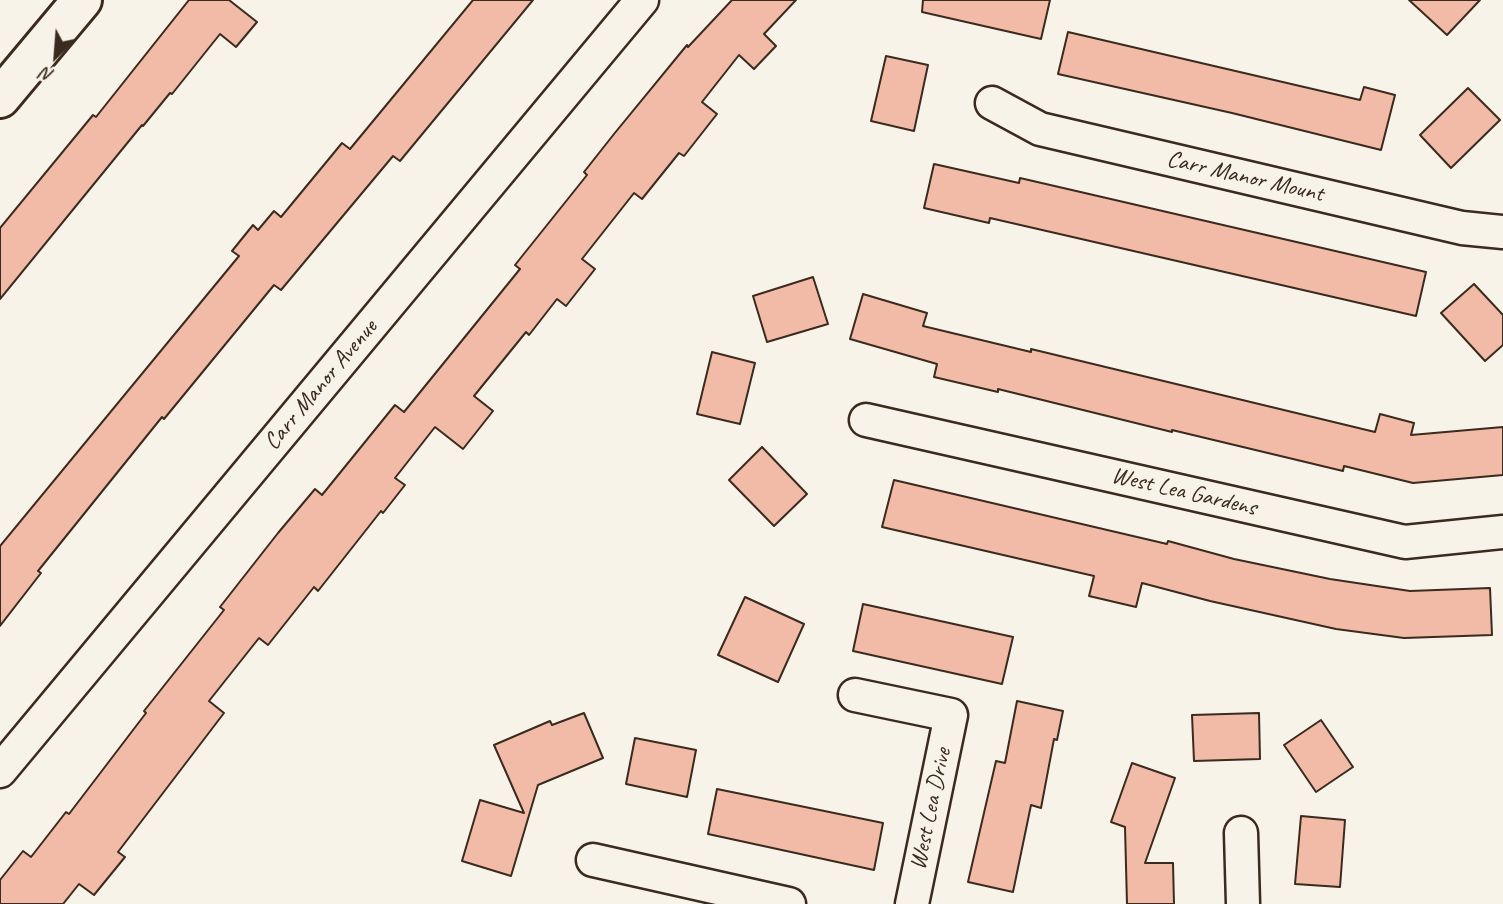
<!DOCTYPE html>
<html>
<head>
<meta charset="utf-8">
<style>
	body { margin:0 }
	#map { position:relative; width:1503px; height:904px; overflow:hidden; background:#f7f3e8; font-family:Caveat,sans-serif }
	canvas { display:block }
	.north { position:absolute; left:21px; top:21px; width:70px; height:70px; -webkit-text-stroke:5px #f7f3e8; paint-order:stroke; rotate:205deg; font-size:19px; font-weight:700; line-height:28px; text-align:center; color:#3b2a1e }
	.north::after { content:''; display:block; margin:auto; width:24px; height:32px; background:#3b2a1e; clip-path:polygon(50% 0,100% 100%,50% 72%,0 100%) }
</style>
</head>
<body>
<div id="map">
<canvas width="1503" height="904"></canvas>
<div class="north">N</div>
</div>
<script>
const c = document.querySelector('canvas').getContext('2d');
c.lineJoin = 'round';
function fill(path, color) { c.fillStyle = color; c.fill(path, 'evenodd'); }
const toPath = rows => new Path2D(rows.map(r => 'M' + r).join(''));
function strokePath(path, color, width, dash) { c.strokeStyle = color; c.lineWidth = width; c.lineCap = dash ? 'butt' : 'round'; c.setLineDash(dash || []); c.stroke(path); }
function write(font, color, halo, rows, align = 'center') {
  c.font = font + ' Caveat,sans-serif'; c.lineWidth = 6; c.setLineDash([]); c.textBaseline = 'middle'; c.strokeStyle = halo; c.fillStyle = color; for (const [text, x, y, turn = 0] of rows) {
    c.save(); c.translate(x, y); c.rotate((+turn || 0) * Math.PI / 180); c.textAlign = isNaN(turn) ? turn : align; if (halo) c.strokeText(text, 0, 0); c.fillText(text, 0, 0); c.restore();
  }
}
const building = toPath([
	[189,0,229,0,257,22,236,47,220,34,172,94,170,93,143,126,142,125,0,299,0,228,93,115,96,117,189,0],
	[473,0,533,0,400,161,393,156,281,290,274,285,164,419,162,417,38,571,41,573,0,626,0,546,239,256,232,251,253,225,258,230,274,211,281,217,342,143,350,149,473,0],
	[732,0,796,0,764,34,776,46,754,69,739,55,702,102,717,114,684,156,679,153,642,199,634,193,582,259,595,269,566,306,557,299,529,335,526,332,474,396,493,411,463,449,435,427,395,478,405,485,383,513,381,511,318,591,314,587,268,645,259,638,209,701,224,713,118,852,125,857,94,895,79,884,63,904,0,904,0,880,23,851,31,857,66,812,69,814,146,713,144,711,224,610,220,607,278,533,315,489,322,495,395,405,404,412,520,269,515,265,587,175,584,172,614,134,687,45,688,47,732,0],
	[923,0,1050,0,1041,39,922,12,923,0],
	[1409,0,1480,0,1447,35,1409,0],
	[1068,32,1360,100,1364,87,1395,95,1381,150,1232,113,1058,74,1068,32],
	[886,56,928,65,914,131,871,121,886,56],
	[1468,88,1500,120,1451,168,1420,135,1468,88],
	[934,164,1019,183,1020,178,1426,272,1416,316,990,218,989,223,924,208,934,164],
	[813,277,828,324,767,342,753,296,813,277],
	[1474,284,1503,315,1503,345,1485,361,1441,313,1474,284],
	[863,294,927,313,923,326,1031,352,1031,349,1375,432,1380,414,1414,423,1411,435,1503,427,1503,475,1413,483,1344,466,1343,471,1172,430,1172,432,998,389,998,392,934,377,937,364,850,339,863,294],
	[712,352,755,363,740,424,697,414,712,352],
	[762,447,807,494,774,526,729,480,762,447],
	[894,480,1167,544,1168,541,1234,559,1330,579,1410,591,1490,588,1492,635,1404,638,1336,629,1210,601,1142,583,1136,607,1089,596,1094,576,882,527,894,480],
	[745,597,804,624,778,682,718,655,745,597],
	[863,604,1013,637,1002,684,853,651,863,604],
	[1017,701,1063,711,1057,740,1054,739,1041,808,1031,805,1013,892,968,882,996,761,1005,763,1017,701],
	[584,713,603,758,538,785,511,876,462,861,480,800,524,813,494,745,550,721,552,725,584,713],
	[1259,713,1260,759,1194,761,1192,715,1259,713],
	[1321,720,1353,767,1316,792,1284,745,1321,720],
	[635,738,696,750,687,797,626,784,635,738],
	[1132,763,1175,778,1145,863,1173,863,1174,904,1127,904,1125,827,1111,822,1132,763],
	[717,789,883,823,874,870,708,834,717,789],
	[1301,816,1345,820,1340,887,1295,884,1301,816]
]);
const street = toPath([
	[992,103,1040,129,1462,228,1503,232],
	[866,420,1405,542,1503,532],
	[855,695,951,715,912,904],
	[0,771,642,0],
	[1241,833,1243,904],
	[593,860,789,904]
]);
const secondary = toPath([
	[0,98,82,0]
]);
const streetNames = [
	["Carr Manor Mount",1245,177,13],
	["Carr Manor Avenue",321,385,-50],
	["West Lea Gardens",1184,492,13],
	["West Lea Drive",931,809,-78]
];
fill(building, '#f2bba7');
strokePath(building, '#3b2a1e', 2);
strokePath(street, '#3b2a1e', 37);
strokePath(secondary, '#3b2a1e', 44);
strokePath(street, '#f7f3e8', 32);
strokePath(secondary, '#f7f3e8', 38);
write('24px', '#3b2a1e', '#f7f3e8', streetNames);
</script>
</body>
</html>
